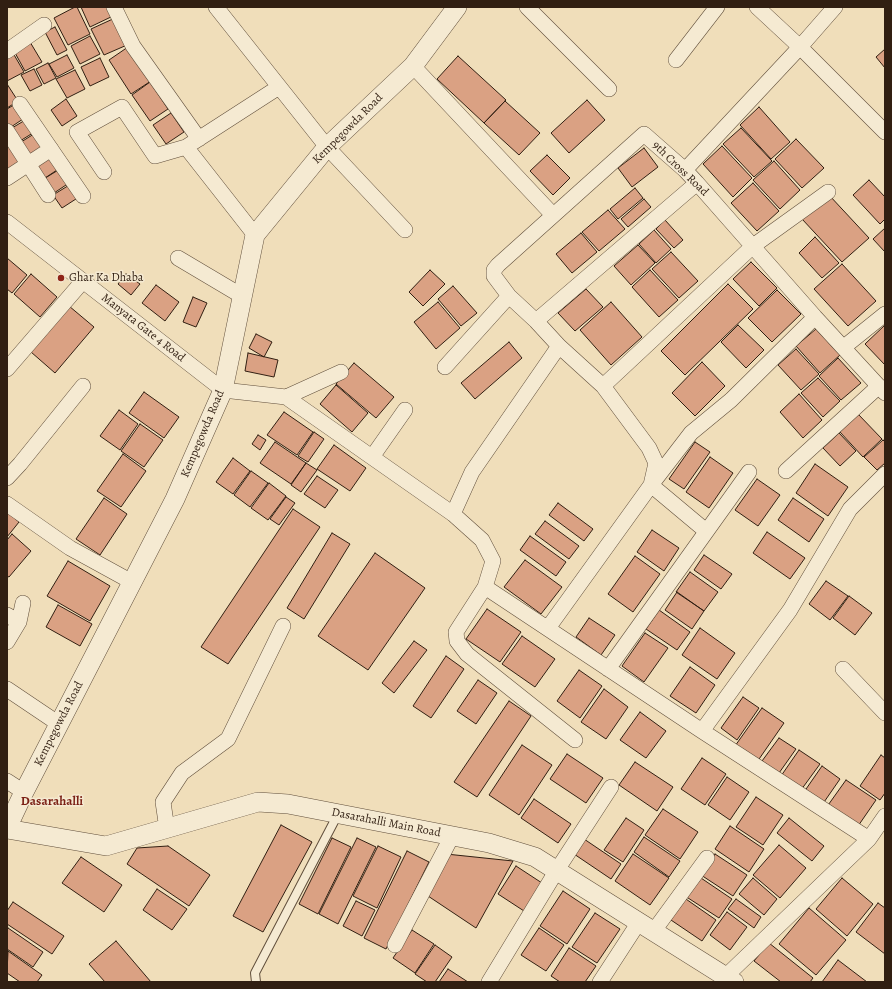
<!DOCTYPE html>
<html>
<head>
<meta charset="utf-8">
<style>
	body { margin:0 }
	#map { position:relative; width:892px; height:989px; overflow:hidden; background:#f0deba; font-family:Alegreya,serif }
	canvas { display:block }
	.frame { position:absolute; inset:0; border:8px solid #311f12; pointer-events:none }
</style>
</head>
<body>
<div id="map">
<canvas width="892" height="989"></canvas>
<div class="frame"></div>
</div>
<script>
const c = document.querySelector('canvas').getContext('2d');
c.lineJoin = 'round';
function fill(path, color) { c.fillStyle = color; c.fill(path, 'evenodd'); }
const toPath = rows => new Path2D(rows.map(r => 'M' + r).join(''));
function strokePath(path, color, width, dash) { c.strokeStyle = color; c.lineWidth = width; c.lineCap = dash ? 'butt' : 'round'; c.setLineDash(dash || []); c.stroke(path); }
function write(font, color, halo, rows, align = 'center') {
  c.font = font + ' Alegreya,serif'; c.lineWidth = 3; c.setLineDash([]); c.textBaseline = 'middle'; c.strokeStyle = halo; c.fillStyle = color; for (const [text, x, y, turn = 0] of rows) {
    c.save(); c.translate(x, y); c.rotate((+turn || 0) * Math.PI / 180); c.textAlign = isNaN(turn) ? turn : align; if (halo) c.strokeText(text, 0, 0); c.fillText(text, 0, 0); c.restore();
  }
}
const building = toPath([
	[75,7,77,7,90,34,68,45,54,18,75,7],
	[81,7,109,7,113,16,90,27,81,7],
	[115,18,127,45,104,55,91,29,115,18],
	[55,27,67,50,57,55,45,32,55,27],
	[90,36,100,54,80,64,71,46,90,36],
	[30,42,42,62,25,71,14,51,30,42],
	[128,47,151,81,131,94,109,60,128,47],
	[885,49,885,68,876,57,885,49],
	[13,53,24,72,7,81,7,56,13,53],
	[67,55,74,68,57,77,49,64,67,55],
	[458,56,506,100,484,123,437,79,458,56],
	[100,58,109,77,90,86,81,67,100,58],
	[48,63,56,78,44,84,36,69,48,63],
	[34,69,42,85,30,91,21,75,34,69],
	[75,70,85,89,67,98,56,79,75,70],
	[150,82,168,109,150,121,132,95,150,82],
	[7,84,18,101,7,108,7,84],
	[66,99,77,116,62,126,51,110,66,99],
	[587,100,605,120,569,153,551,133,587,100],
	[505,101,540,133,519,155,484,123,505,101],
	[17,103,26,117,8,129,7,127,7,109,17,103],
	[759,107,790,142,771,159,740,125,759,107],
	[171,113,184,132,166,144,153,125,171,113],
	[27,119,36,131,20,141,12,128,27,119],
	[741,128,772,161,754,177,723,144,741,128],
	[37,132,46,146,27,158,18,144,37,132],
	[7,138,22,162,7,172,7,138],
	[796,139,824,168,802,188,775,159,796,139],
	[722,146,752,178,733,197,703,164,722,146],
	[644,148,658,167,632,187,618,168,644,148],
	[51,154,60,168,42,180,33,165,51,154],
	[547,155,570,178,553,195,530,171,547,155],
	[774,161,800,190,780,209,753,180,774,161],
	[60,169,69,183,51,195,42,180,60,169],
	[869,180,885,197,885,219,880,224,853,195,869,180],
	[753,183,779,211,757,231,731,203,753,183],
	[71,184,79,197,62,208,53,195,71,184],
	[635,188,643,198,618,219,610,209,635,188],
	[829,195,869,238,842,262,802,219,829,195],
	[644,199,651,207,628,227,621,219,644,199],
	[608,210,625,229,599,251,582,232,608,210],
	[665,220,683,240,674,248,656,229,665,220],
	[885,228,885,252,873,239,885,228],
	[654,230,671,249,656,263,639,244,654,230],
	[581,233,597,252,572,273,556,254,581,233],
	[815,237,839,263,822,278,799,253,815,237],
	[638,245,655,263,631,285,614,266,638,245],
	[671,252,698,281,679,298,652,269,671,252],
	[7,258,27,275,12,293,7,289,7,258],
	[751,262,777,288,759,306,733,279,751,262],
	[842,264,876,301,848,326,814,289,842,264],
	[430,270,445,284,423,306,409,292,430,270],
	[650,270,678,300,659,317,632,287,650,270],
	[31,274,57,297,40,317,14,294,31,274],
	[126,274,140,284,131,295,118,284,126,274],
	[728,284,753,309,685,375,661,351,728,284],
	[156,285,179,302,165,321,142,303,156,285],
	[453,286,477,313,461,326,438,299,453,286],
	[586,289,603,307,575,331,558,313,586,289],
	[777,290,801,314,772,342,748,318,777,290],
	[193,297,207,303,196,327,183,322,193,297],
	[438,302,460,328,436,349,414,322,438,302],
	[611,302,642,337,611,365,580,330,611,302],
	[69,306,94,327,55,373,31,352,69,306],
	[738,325,764,350,746,368,721,342,738,325],
	[885,325,885,365,865,344,885,325],
	[816,329,840,355,820,373,796,346,816,329],
	[256,334,272,342,264,357,249,348,256,334],
	[509,342,522,358,475,399,461,383,509,342],
	[796,349,819,374,801,390,778,365,796,349],
	[248,353,278,360,274,377,245,371,248,353],
	[838,358,861,383,841,400,819,376,838,358],
	[702,362,725,386,695,416,672,393,702,362],
	[354,363,394,397,376,418,336,384,354,363],
	[818,378,840,401,823,417,801,393,818,378],
	[336,385,368,413,352,432,320,404,336,385],
	[144,392,179,417,164,438,129,413,144,392],
	[799,394,822,420,803,438,780,412,799,394],
	[119,410,138,424,120,450,100,436,119,410],
	[284,412,313,432,297,455,267,435,284,412],
	[858,414,882,439,863,457,840,432,858,414],
	[140,424,163,440,144,467,121,451,140,424],
	[314,432,324,439,308,462,298,456,314,432],
	[839,433,856,451,840,466,823,448,839,433],
	[258,435,266,440,260,450,252,444,258,435],
	[883,440,885,442,885,463,877,470,864,457,883,440],
	[275,442,306,463,291,484,260,463,275,442],
	[695,442,710,452,684,489,669,479,695,442],
	[334,445,366,468,350,491,317,469,334,445],
	[123,454,146,471,121,507,97,491,123,454],
	[710,457,733,473,709,508,686,492,710,457],
	[233,458,250,471,233,494,216,482,233,458],
	[306,463,317,470,301,492,291,485,306,463],
	[815,464,848,487,828,516,796,493,815,464],
	[251,471,268,483,250,507,234,495,251,471],
	[317,476,338,490,325,508,304,494,317,476],
	[757,479,780,495,758,526,735,510,757,479],
	[269,483,286,496,268,520,251,508,269,483],
	[286,497,295,503,279,525,270,519,286,497],
	[104,498,127,514,100,555,76,539,104,498],
	[793,498,824,519,809,542,778,520,793,498],
	[558,503,593,529,584,541,549,515,558,503],
	[293,509,320,527,228,664,201,647,293,509],
	[7,512,19,522,7,537,7,512],
	[545,521,579,546,569,559,535,534,545,521],
	[652,530,679,548,664,571,637,552,652,530],
	[767,532,805,558,790,579,753,553,767,532],
	[332,533,350,544,304,619,287,608,332,533],
	[12,534,31,551,9,577,7,576,7,540,12,534],
	[530,536,566,562,556,576,520,550,530,536],
	[375,553,425,588,368,670,318,636,375,553],
	[704,555,732,574,721,589,694,570,704,555],
	[635,556,660,574,633,612,608,594,635,556],
	[525,560,562,587,541,614,504,587,525,560],
	[68,561,110,586,90,621,47,596,68,561],
	[690,572,718,592,704,611,676,592,690,572],
	[826,581,848,596,830,620,809,604,826,581],
	[677,592,704,611,692,629,665,610,677,592],
	[849,596,872,613,855,635,833,618,849,596],
	[58,605,92,624,80,646,46,627,58,605],
	[487,609,521,632,500,662,466,639,487,609],
	[659,610,690,632,677,650,646,629,659,610],
	[589,618,615,635,601,655,576,637,589,618],
	[700,628,735,653,717,679,682,655,700,628],
	[645,633,668,648,644,682,622,666,645,633],
	[522,636,555,659,535,687,502,664,522,636],
	[414,641,427,650,394,693,382,683,414,641],
	[446,656,464,669,431,718,413,706,446,656],
	[690,667,715,685,696,713,670,696,690,667],
	[579,670,602,686,580,718,557,701,579,670],
	[478,680,497,693,476,724,457,711,478,680],
	[604,689,628,707,606,739,581,722,604,689],
	[743,697,759,708,737,740,721,728,743,697],
	[509,701,531,716,477,797,454,782,509,701],
	[762,708,784,723,757,762,735,746,762,708],
	[640,712,666,731,646,758,620,740,640,712],
	[779,738,796,749,779,773,762,761,779,738],
	[522,745,552,765,519,815,489,795,522,745],
	[799,750,820,764,801,790,781,776,799,750],
	[567,754,603,778,586,803,550,779,567,754],
	[881,755,885,758,885,793,880,800,860,786,881,755],
	[702,758,726,774,705,805,681,789,702,758],
	[635,762,673,787,657,811,619,785,635,762],
	[822,766,840,779,822,805,804,792,822,766],
	[727,777,749,792,730,820,708,805,727,777],
	[846,780,876,800,856,829,826,808,846,780],
	[756,797,783,815,763,845,736,827,756,797],
	[534,799,571,824,558,843,521,818,534,799],
	[663,809,698,832,680,859,645,835,663,809],
	[626,818,644,830,623,862,604,850,626,818],
	[789,818,824,846,812,861,777,833,789,818],
	[281,825,312,842,263,932,233,916,281,825],
	[730,826,764,849,749,872,715,849,730,826],
	[644,837,680,861,669,877,634,852,644,837],
	[332,838,351,847,318,914,299,904,332,838],
	[357,838,376,847,338,924,319,914,357,838],
	[584,839,621,864,611,879,574,854,584,839],
	[779,845,806,868,780,898,753,875,779,845],
	[168,846,210,875,189,906,127,864,137,848,168,846],
	[378,846,401,857,377,908,353,896,378,846],
	[407,851,429,862,386,949,364,938,407,851],
	[446,854,513,861,476,928,428,896,446,854],
	[633,854,669,878,650,905,615,881,633,854],
	[715,854,747,875,733,896,701,875,715,854],
	[81,857,122,885,104,912,62,883,81,857],
	[516,866,542,883,524,911,498,894,516,866],
	[698,876,732,899,719,918,685,896,698,876],
	[753,878,777,899,764,915,739,894,753,878],
	[842,878,873,904,847,936,816,909,842,878],
	[157,889,187,909,172,930,143,910,157,889],
	[563,891,590,909,567,944,540,926,563,891],
	[683,897,716,920,702,941,668,918,683,897],
	[736,899,761,917,754,928,728,909,736,899],
	[356,901,375,910,362,936,343,926,356,901],
	[13,902,64,936,52,954,7,924,7,911,13,902],
	[878,903,885,908,885,954,856,932,878,903],
	[809,908,846,940,816,975,779,944,809,908],
	[727,912,747,927,730,950,710,935,727,912],
	[595,913,620,929,597,963,572,947,595,913],
	[8,928,43,952,33,967,7,949,7,930,8,928],
	[539,928,564,945,546,971,521,955,539,928],
	[412,930,434,944,415,973,393,958,412,930],
	[116,941,151,982,105,982,89,964,116,941],
	[769,943,813,978,810,982,781,982,754,961,769,943],
	[435,945,452,957,435,982,427,982,415,974,435,945],
	[569,948,596,966,585,982,560,982,551,976,569,948],
	[8,951,42,975,37,982,20,982,7,973,8,951],
	[838,960,867,982,822,982,838,960],
	[448,969,468,982,439,982,448,969]
]);
const service = toPath([
	[256,982,255,973,338,814]
]);
const minor = toPath([
	[114,7,133,46,199,139],
	[216,7,327,147,405,230],
	[527,7,609,89],
	[757,7,800,47,885,132],
	[7,51,44,25],
	[676,60,717,7],
	[413,66,553,215],
	[20,104,83,196],
	[7,131,48,195],
	[186,147,255,235],
	[685,170,800,47,835,7],
	[104,172,77,132,122,107,155,156,186,147,279,87],
	[7,178,51,149],
	[7,222,223,390,286,397,453,514,482,540,493,561,485,587,702,731,869,839,725,977],
	[178,258,242,296],
	[509,296,536,321,559,346,603,386,649,448,656,463,651,485,706,531],
	[536,321,697,183],
	[844,347,885,314],
	[445,367,509,296,494,276,494,270,498,265,644,134,685,170,697,183,815,317,885,393],
	[7,369,83,281],
	[603,386,753,246,828,192],
	[286,397,341,372],
	[372,457,405,410],
	[786,471,879,386],
	[7,478,20,464,83,386],
	[7,504,70,548,132,582],
	[453,514,472,472,559,346],
	[485,587,456,632,457,641,467,654,575,740],
	[7,615,19,622],
	[548,628,651,485,691,433,731,400,815,317],
	[7,642,19,622,23,603],
	[608,669,749,472],
	[843,669,885,713],
	[7,689,59,724],
	[702,731,790,610,850,509,885,474],
	[7,781,24,792],
	[167,829,163,802,182,773,228,739,283,626],
	[869,839,885,816],
	[653,932,707,858],
	[395,945,452,836],
	[489,982,557,870,611,787],
	[600,982,639,922]
]);
const tertiary = toPath([
	[7,828,24,792,175,499,223,390,255,235,327,147,413,66,457,7],
	[7,829,106,846,258,802,288,804,489,843,535,857,734,982]
]);
const markers = [
	[61,278,4,"#8f2418"]
];
const streetNames = [
	["Kempegowda Road",348,129,-45],
	["9th Cross Road",680,169,44],
	["Manyata Gate 4 Road",143,328,38],
	["Kempegowda Road",203,434,-67],
	["Kempegowda Road",59,724,-63],
	["Dasarahalli Main Road",386,823,11]
];
const poiNames = [
	["Ghar Ka Dhaba",69,278]
];
const neighbourhoodNames = [
	["Dasarahalli",52,802]
];
fill(building, '#daa183');
strokePath(building, '#311f12', 1);
strokePath(service, '#614f3c', 10);
strokePath(minor, '#614f3c', 16);
strokePath(tertiary, '#614f3c', 20);
strokePath(service, '#f5ead2', 8);
strokePath(minor, '#f5ead2', 15);
strokePath(tertiary, '#f5ead2', 19);
for (const [x, y, r, color] of markers) { const dot = new Path2D(); dot.arc(x, y, r, 0, 2 * Math.PI); c.fillStyle = color; c.fill(dot); strokePath(dot, '#f5ead2', 1.5); }
write('12px', '#311f12', '#f5ead2', streetNames);
write('12px', '#311f12', '#f5ead2', poiNames, 'left');
write('bold 13px', '#7a1f14', '#f5ead2', neighbourhoodNames);
</script>
</body>
</html>
